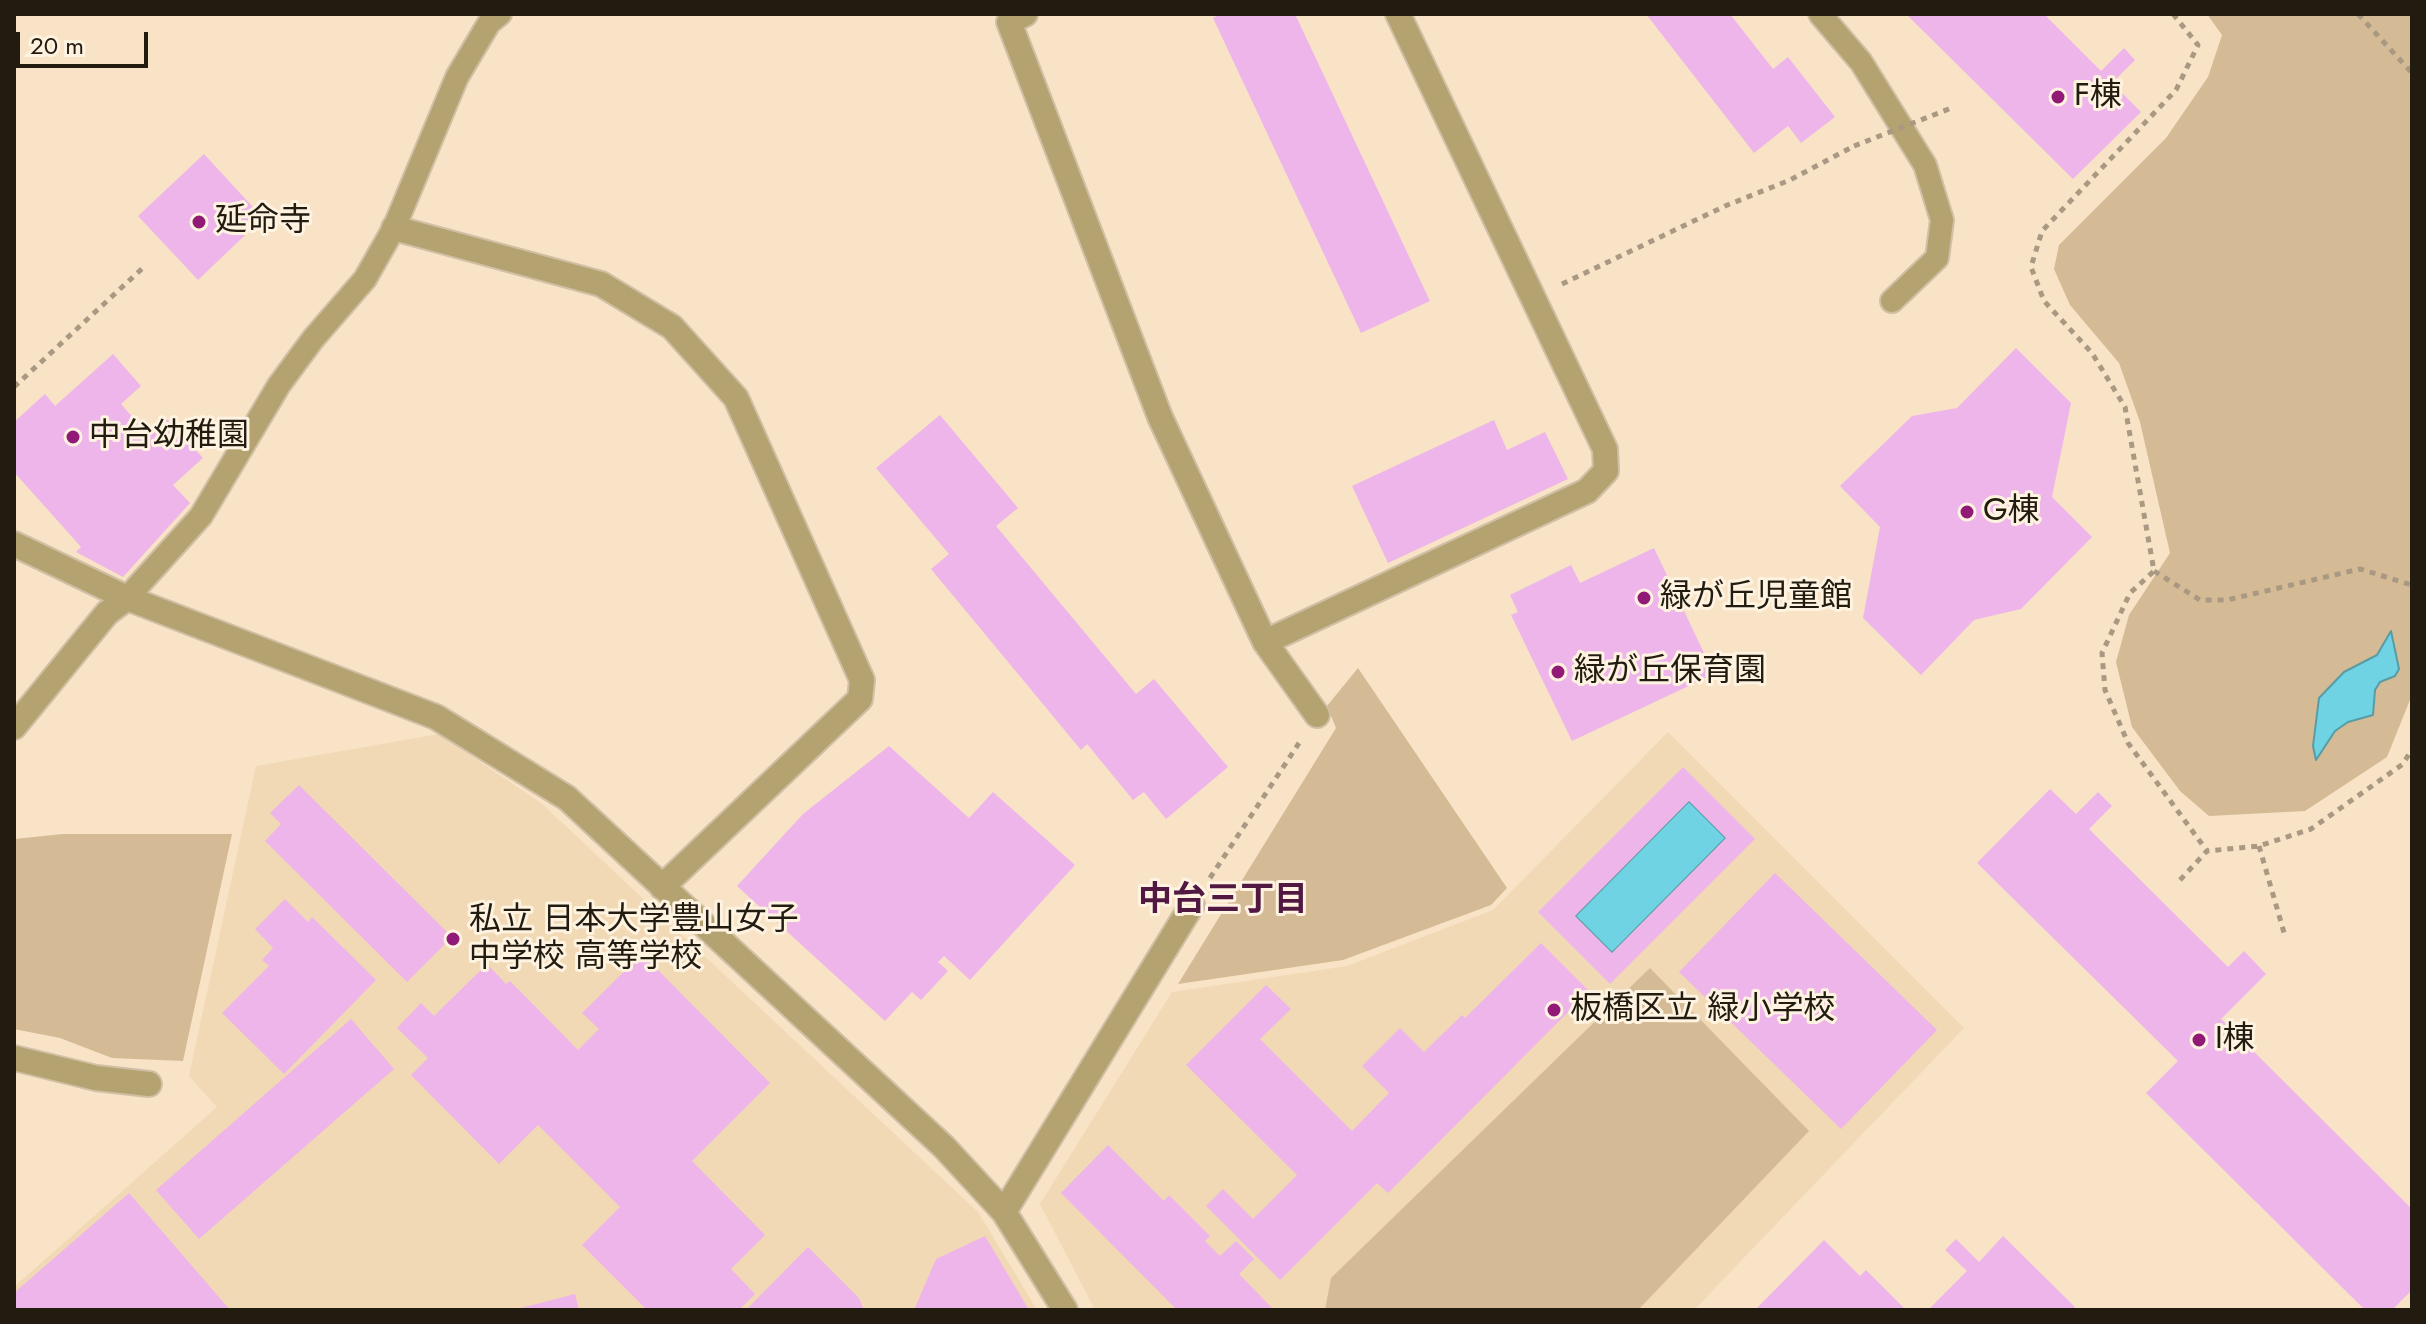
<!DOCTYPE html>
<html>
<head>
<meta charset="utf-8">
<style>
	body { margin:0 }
	#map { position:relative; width:2426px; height:1324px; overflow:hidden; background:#f8e3c6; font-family:Jost,sans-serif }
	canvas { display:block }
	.frame { position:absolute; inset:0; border:16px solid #221b10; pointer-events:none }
	.scale { position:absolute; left:16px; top:32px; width:132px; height:36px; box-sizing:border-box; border:4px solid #221b10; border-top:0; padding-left:10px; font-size:24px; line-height:28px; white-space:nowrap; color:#221b10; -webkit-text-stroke:6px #fef2e0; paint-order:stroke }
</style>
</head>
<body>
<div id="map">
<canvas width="2426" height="1324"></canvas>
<div class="frame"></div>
<div class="scale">20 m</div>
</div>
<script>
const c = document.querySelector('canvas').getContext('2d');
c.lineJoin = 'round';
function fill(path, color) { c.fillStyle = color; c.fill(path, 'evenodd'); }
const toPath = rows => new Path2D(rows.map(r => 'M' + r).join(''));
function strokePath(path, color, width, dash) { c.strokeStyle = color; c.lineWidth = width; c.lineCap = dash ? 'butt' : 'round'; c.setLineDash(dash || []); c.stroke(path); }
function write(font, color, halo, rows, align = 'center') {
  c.font = font + ' Jost,"Noto Sans JP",sans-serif'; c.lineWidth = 6; c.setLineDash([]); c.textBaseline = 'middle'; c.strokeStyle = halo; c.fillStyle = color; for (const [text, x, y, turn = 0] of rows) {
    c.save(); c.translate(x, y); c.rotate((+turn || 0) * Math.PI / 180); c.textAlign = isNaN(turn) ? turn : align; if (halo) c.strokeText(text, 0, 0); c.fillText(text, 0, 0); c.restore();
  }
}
const built = toPath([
	[1668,732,1964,1028,1694,1310,1095,1310,1040,1204,1172,992,1347,966,1493,910],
	[439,734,541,803,978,1212,1037,1310,14,1310,14,1287,217,1107,189,1076,256,766]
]);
const green = toPath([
	[2207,14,2412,14,2412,695,2387,757,2305,811,2209,816,2180,791,2132,727,2116,662,2129,615,2170,553,2140,422,2119,363,2070,305,2054,269,2059,245,2166,138,2208,77,2222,35],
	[1358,668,1507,888,1491,905,1343,960,1178,984,1336,728,1327,706],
	[63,834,232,834,183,1061,112,1058,60,1038,14,1029,14,839],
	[1650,968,1809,1131,1638,1310,1325,1310,1331,1278]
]);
const water = toPath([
	[2391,631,2399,669,2395,676,2380,682,2375,690,2373,715,2348,722,2335,731,2316,760,2313,746,2319,698,2344,672,2377,655,2391,631],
	[1689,801,1726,838,1612,953,1575,916,1689,801]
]);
const building = toPath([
	[1220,14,1295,14,1430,301,1361,333,1213,18],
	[1646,14,1730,14,1773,69,1788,57,1835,117,1801,143,1788,126,1754,153],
	[1906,14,2044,14,2101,71,2124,48,2135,60,2112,83,2141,112,2073,179],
	[204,154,263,218,198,280,138,216],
	[2016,348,2071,403,2052,497,2092,537,2021,609,1974,620,1921,675,1863,618,1880,527,1840,486,1912,416,1957,408],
	[113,354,141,386,121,404,147,434,166,418,203,458,173,485,190,503,123,577,76,552,81,547,14,472,14,422,45,394,55,406],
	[940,415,1018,508,996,526,1136,694,1154,679,1228,767,1166,819,1144,792,1133,800,1087,744,1081,750,931,569,949,554,876,468],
	[1494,420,1507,450,1545,432,1568,479,1388,563,1352,486],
	[1654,548,1714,674,1572,741,1511,615,1518,612,1510,595,1571,565,1580,583],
	[889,746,969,818,993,792,1075,865,970,980,944,956,938,962,948,971,921,1000,912,992,885,1021,737,886,803,814],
	[1683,767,1755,839,1610,984,1538,912],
	[1689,801,1726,838,1612,953,1575,916],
	[299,785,452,937,407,982,265,841,281,824,270,813],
	[2050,789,2076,814,2098,792,2112,806,2089,829,2228,967,2244,951,2266,974,2221,1019,2412,1209,2412,1290,2392,1310,2365,1310,2146,1093,2178,1061,1977,863],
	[1775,873,1937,1030,1841,1129,1679,972],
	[285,899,308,922,312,917,376,980,284,1074,222,1013,269,966,262,960,273,948,255,929],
	[1541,943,1589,991,1388,1193,1377,1183,1280,1280,1206,1206,1223,1189,1253,1219,1297,1175,1186,1065,1266,985,1291,1009,1260,1039,1352,1131,1389,1093,1362,1066,1400,1028,1424,1052,1462,1015,1465,1018],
	[642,954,770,1083,692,1161,765,1235,731,1269,755,1294,739,1310,647,1310,582,1245,620,1207,538,1125,499,1164,411,1075,428,1058,397,1028,421,1003,434,1016,487,964,506,984,510,981,578,1050,599,1029,582,1013],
	[351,1019,394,1069,199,1239,156,1190],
	[1108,1145,1164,1201,1169,1195,1210,1236,1205,1241,1220,1256,1236,1241,1254,1259,1239,1274,1274,1310,1177,1310,1061,1193],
	[129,1193,230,1310,14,1310,14,1293],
	[985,1236,1029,1310,914,1310,936,1259],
	[2003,1236,2075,1307,2072,1310,1928,1310,1967,1271,1945,1250,1956,1239,1979,1262],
	[1824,1240,1860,1276,1866,1270,1906,1310,1755,1310],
	[808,1247,859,1298,864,1310,746,1310],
	[575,1294,579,1310,517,1310,517,1309]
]);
const path = toPath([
	[2173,14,2198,45,2176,90,2042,231,2031,267,2044,301,2092,353,2125,407,2154,571,2130,593,2102,653,2105,690,2128,743,2207,851],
	[2358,14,2412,73],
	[1562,284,1725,206,1790,180,1854,146],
	[14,387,146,265],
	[2154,571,2200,600,2227,600,2360,569,2412,585],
	[2259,846,2285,936],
	[1210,878,1299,743],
	[2180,880,2207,851,2259,846,2311,829,2403,764,2412,749]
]);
const service = toPath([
	[1820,14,1861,62,1925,165,1942,220,1937,258,1892,301],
	[127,598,201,516,279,385,313,339,365,279,394,228,457,77,489,23,500,14]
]);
const minor = toPath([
	[1025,14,1009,22,1160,417,1265,642,1317,715],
	[394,228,601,284,672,327,736,398,862,680,860,699,662,887],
	[14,544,127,598,436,717,567,798,944,1147,1004,1212,1065,1310],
	[1265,642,1587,491,1606,471,1605,449,1398,14],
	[14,727,107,613,127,598],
	[14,1058,96,1078,149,1084],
	[1004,1212,1192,905]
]);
const pathBridge = toPath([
	[1854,146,1954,107]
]);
const markers = [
	[2058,97,8,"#921a77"],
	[199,222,8,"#921a77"],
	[73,437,8,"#921a77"],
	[1967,512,8,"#921a77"],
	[1644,598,8,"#921a77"],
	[1558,672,8,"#921a77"],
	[453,939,8,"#921a77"],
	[1554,1010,8,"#921a77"],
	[2199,1040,8,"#921a77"]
];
const poiNames = [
	["F棟",2074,97],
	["延命寺",215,222],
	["中台幼稚園",89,437],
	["G棟",1983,512],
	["緑が丘児童館",1660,598],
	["緑が丘保育園",1574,672],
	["私立 日本大学豊山女子",469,921],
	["中学校 高等学校",469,958],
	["板橋区立 緑小学校",1570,1010],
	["I棟",2215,1040]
];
const neighbourhoodNames = [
	["中台三丁目",1223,902]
];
fill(built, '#f1d9b5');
fill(green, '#d4ba95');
fill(water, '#6fd3e3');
strokePath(water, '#589ca4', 2);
fill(building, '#eeb5ea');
strokePath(service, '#d1bfa5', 26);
strokePath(minor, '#d1bfa5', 28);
strokePath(path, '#a99983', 5, [6, 6]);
strokePath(service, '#b4a371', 22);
strokePath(minor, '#b4a371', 24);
strokePath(pathBridge, '#a99983', 5, [6, 6]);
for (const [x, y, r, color] of markers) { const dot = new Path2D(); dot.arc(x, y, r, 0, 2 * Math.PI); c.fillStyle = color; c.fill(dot); strokePath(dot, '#fef2e0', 3); }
write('32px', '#221b10', '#fef2e0', poiNames, 'left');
write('bold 34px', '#511842', '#fef2e0', neighbourhoodNames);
</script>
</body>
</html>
